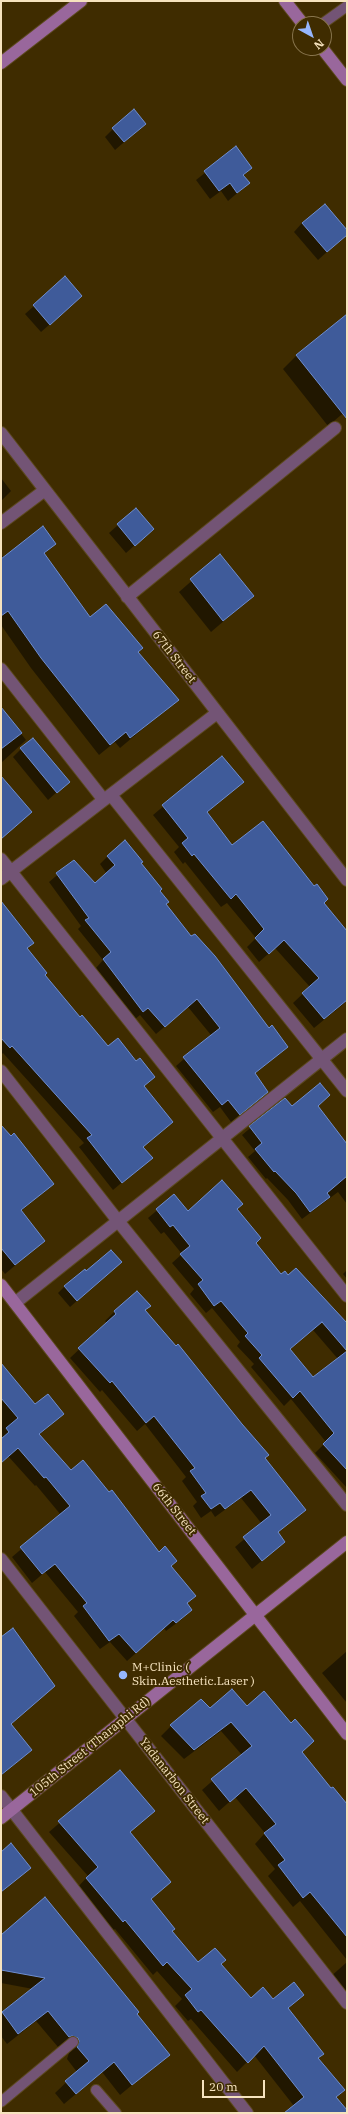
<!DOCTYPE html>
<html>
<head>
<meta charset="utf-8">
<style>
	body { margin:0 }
	#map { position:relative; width:348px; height:2114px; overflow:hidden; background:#3f2c00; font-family:"IBM Plex Serif",serif }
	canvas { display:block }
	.frame { position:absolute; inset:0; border:2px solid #f6e3be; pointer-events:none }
	.north { position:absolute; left:292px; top:16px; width:40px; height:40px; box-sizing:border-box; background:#3f2c00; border:1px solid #88754c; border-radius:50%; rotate:140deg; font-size:11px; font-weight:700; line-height:16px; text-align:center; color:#f6e3be }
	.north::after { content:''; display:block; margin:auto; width:14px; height:18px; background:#95b6fd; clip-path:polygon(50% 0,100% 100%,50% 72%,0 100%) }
	.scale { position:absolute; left:202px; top:2080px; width:63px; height:18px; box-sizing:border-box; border:2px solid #f6e3be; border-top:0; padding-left:5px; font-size:12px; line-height:14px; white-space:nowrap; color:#f6e3be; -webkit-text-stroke:3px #3f2c00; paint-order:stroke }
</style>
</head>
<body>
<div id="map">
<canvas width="348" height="2114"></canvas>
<div class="frame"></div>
<div class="north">N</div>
<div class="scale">20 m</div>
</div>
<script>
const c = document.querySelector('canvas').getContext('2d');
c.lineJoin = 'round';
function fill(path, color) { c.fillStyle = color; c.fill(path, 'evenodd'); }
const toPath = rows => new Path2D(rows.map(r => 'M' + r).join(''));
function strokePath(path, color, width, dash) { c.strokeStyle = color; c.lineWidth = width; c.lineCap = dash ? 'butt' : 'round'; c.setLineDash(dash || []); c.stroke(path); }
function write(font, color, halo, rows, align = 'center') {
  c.font = font + ' "IBM Plex Serif",serif'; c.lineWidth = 4; c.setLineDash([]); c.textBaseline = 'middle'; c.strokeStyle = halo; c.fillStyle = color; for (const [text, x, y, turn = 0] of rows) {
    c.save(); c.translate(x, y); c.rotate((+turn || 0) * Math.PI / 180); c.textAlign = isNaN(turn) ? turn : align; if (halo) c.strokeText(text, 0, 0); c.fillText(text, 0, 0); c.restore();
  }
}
const shadow = toPath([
	[145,124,115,150,105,137,113,129],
	[236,148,251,168,243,176,249,183,228,201,221,191,210,199,196,180],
	[302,223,347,232,347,234,318,260,294,232],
	[73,304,41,332,25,314,34,306],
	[347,315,347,410,328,426,283,369,296,356],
	[1,478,11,491,1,501],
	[136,509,153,529,126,553,109,533],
	[55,544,43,555,90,618,137,653,177,700,120,748,115,742,99,755,31,668,1,625,1,554,4,558],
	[220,556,253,596,211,632,179,592],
	[1,708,26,740,1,763],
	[21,749,68,782,48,800,13,757],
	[222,757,242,782,207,813,232,847,323,903,347,932,347,1001,314,1028,293,1003,310,987,275,948,259,962,247,947,256,938,227,903,221,907,185,862,183,864,174,852,179,847,153,815],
	[108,856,140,863,159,891,165,905,268,1029,287,1047,254,1074,267,1092,231,1122,220,1107,213,1112,176,1066,211,1035,188,1007,156,1034,140,1015,134,1020,96,968,103,960,78,929,81,926,49,882,74,861,95,884,107,874,100,864],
	[1,918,33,943,27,949,43,975,80,1018,108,1048,136,1062,154,1076,143,1087,163,1130,143,1147,151,1158,113,1190,79,1147,84,1143,3,1053,1,1055],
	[285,1099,292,1107,317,1106,347,1147,347,1204,338,1192,302,1219,288,1200,267,1178,266,1179,248,1157,255,1151,242,1135],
	[1,1128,53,1183,20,1212,44,1241,5,1274,1,1269],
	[174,1196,188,1212,236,1210,255,1243,281,1276,328,1307,330,1305,347,1325,347,1488,315,1453,326,1442,291,1399,284,1406,251,1367,254,1364,237,1346,240,1342,212,1308,206,1313,190,1294,194,1289,172,1263,182,1254,164,1232,161,1234,148,1218],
	[313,1330,338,1359,313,1379,289,1350],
	[121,1262,70,1307,58,1293,65,1286],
	[347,1270,347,1279,343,1274],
	[149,1306,144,1311,304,1510,277,1533,284,1542,252,1569,235,1547,262,1524,241,1498,215,1517,211,1511,201,1518,193,1506,197,1502,182,1481,186,1477,145,1424,137,1431,102,1390,100,1392,70,1358,107,1323,105,1321,114,1312],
	[1,1365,35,1405,63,1414,39,1435,71,1471,159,1553,176,1561,170,1567,194,1596,186,1604,191,1610,182,1619,166,1631,164,1628,127,1661,110,1642,100,1649,74,1616,78,1612,45,1572,32,1583,12,1557,61,1515,36,1485,35,1486,8,1456,1,1463],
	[1,1638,39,1699,10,1725,31,1750,1,1776],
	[347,1651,347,1703,322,1673],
	[246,1707,301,1753,331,1790,347,1805,347,1960,300,1901,293,1907,268,1876,275,1869,255,1844,265,1833,235,1797,219,1811,202,1790,242,1755,221,1731,184,1759,161,1736,171,1726,209,1710],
	[120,1771,153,1811,129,1833,170,1882,150,1900,171,1932,198,1963,219,1964,251,2000,273,2000,303,1995,288,2009,323,2054,318,2059,344,2089,336,2097,341,2113,285,2113,294,2106,254,2055,237,2072,191,2019,188,2021,175,2006,182,1999,157,1971,153,1975,115,1929,112,1931,77,1888,88,1876,49,1832],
	[1,1853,30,1868,1,1893],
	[1,1936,136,2014,168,2055,120,2095,102,2072,64,2104,55,2093,77,2072,67,2059,69,2053,67,2049,61,2046,58,2047,36,2021,7,2044,1,2036,1,2014,33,1989,1,1983],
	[347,1962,347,2001,329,1978]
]);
const building = toPath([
	[134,109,146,124,124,142,112,128,134,109],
	[236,146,252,168,243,175,250,183,237,193,230,183,219,191,204,171,236,146],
	[325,204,347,230,347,235,327,252,302,223,325,204],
	[65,276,82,296,50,325,33,305,65,276],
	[347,314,347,419,296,355,347,314],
	[136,508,154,529,135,546,117,524,136,508],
	[43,526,56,544,44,553,90,617,106,604,143,648,138,652,179,700,130,738,126,732,110,745,41,658,8,611,1,616,1,559,43,526],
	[220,554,254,596,223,621,190,579,220,554],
	[1,707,22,733,1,749,1,707],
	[33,738,70,782,57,793,20,748,33,738],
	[222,756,244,782,207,812,232,845,263,821,314,886,317,884,328,899,324,903,347,931,347,1000,324,1019,302,993,319,978,284,940,269,954,255,938,264,929,236,894,231,899,194,854,192,856,182,843,188,838,162,805,222,756],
	[1,776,32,812,1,839,1,776],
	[125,840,143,862,141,863,162,889,160,891,169,902,166,904,191,936,195,934,215,956,269,1028,272,1025,288,1047,255,1073,268,1092,240,1115,228,1100,222,1105,183,1057,220,1028,197,999,165,1027,148,1008,143,1012,103,959,111,952,85,920,89,918,56,873,74,860,95,883,115,865,107,856,125,840],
	[1,901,34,943,27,948,47,973,45,975,80,1017,82,1015,108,1046,118,1038,136,1061,140,1058,155,1077,144,1086,173,1122,143,1147,153,1158,122,1183,87,1138,92,1135,12,1046,10,1048,1,1038,1,901],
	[320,1083,330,1095,318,1106,347,1144,347,1176,327,1193,330,1197,310,1212,296,1193,275,1171,274,1172,255,1149,262,1143,249,1126,285,1098,292,1106,320,1083],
	[1,1125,11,1136,14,1133,54,1184,21,1210,45,1241,15,1265,1,1248,1,1125],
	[222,1180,243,1204,237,1209,261,1238,256,1243,281,1274,285,1271,288,1275,296,1268,347,1323,347,1470,323,1444,334,1433,300,1391,293,1398,259,1358,262,1355,245,1336,248,1333,221,1301,214,1306,198,1284,203,1280,180,1254,190,1246,173,1225,170,1227,156,1209,174,1194,188,1211,222,1180],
	[322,1322,347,1351,313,1377,290,1349,322,1322],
	[111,1250,122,1262,77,1301,64,1286,85,1269,86,1271,111,1250],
	[137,1291,151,1306,145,1310,176,1346,178,1344,242,1424,269,1455,265,1458,306,1510,278,1532,285,1542,262,1561,243,1537,271,1515,251,1490,225,1509,220,1503,211,1509,201,1496,206,1493,190,1471,195,1468,154,1416,146,1423,112,1381,110,1383,78,1348,116,1314,114,1311,137,1291],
	[1,1363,35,1404,48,1394,64,1414,39,1434,71,1470,83,1460,109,1492,112,1490,159,1552,165,1546,177,1561,171,1566,196,1596,187,1603,192,1610,176,1623,173,1620,136,1653,119,1634,109,1641,83,1606,87,1603,55,1564,42,1574,20,1547,70,1506,46,1477,44,1478,18,1448,1,1463,1,1439,9,1432,6,1428,18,1418,1,1398,1,1363],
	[13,1628,55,1686,11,1724,32,1750,1,1775,1,1637,13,1628],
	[232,1689,247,1706,264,1691,291,1723,295,1719,314,1741,302,1752,331,1788,333,1787,347,1804,347,1937,310,1892,303,1898,278,1865,285,1860,264,1833,276,1824,246,1788,230,1802,211,1779,252,1746,231,1722,194,1750,170,1725,201,1699,210,1708,232,1689],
	[120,1770,155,1811,130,1832,171,1882,151,1899,175,1929,172,1931,198,1962,215,1948,226,1960,221,1964,251,1998,263,1987,273,1999,294,1982,304,1995,288,2008,324,2054,318,2058,345,2090,336,2097,347,2110,347,2113,284,2113,304,2097,264,2046,248,2063,201,2010,198,2012,185,1995,192,1989,167,1962,163,1966,125,1920,123,1922,86,1878,98,1867,58,1821,120,1770],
	[11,1843,31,1868,1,1892,1,1852,11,1843],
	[45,1897,139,2012,137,2014,170,2055,132,2085,114,2062,76,2094,65,2081,89,2061,77,2047,79,2041,78,2038,72,2036,69,2037,48,2011,18,2034,2,2012,45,1978,1,1970,1,1935,45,1897]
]);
const lane = toPath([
	[322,24,347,6],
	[96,2090,116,2113],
	[1,2102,73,2042]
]);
const street = toPath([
	[1,433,347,880],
	[1,523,45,490],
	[127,597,335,428],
	[1,669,103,799],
	[111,795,347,1091],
	[1,859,347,1296],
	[1,879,217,713],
	[1,1071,118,1221,347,1505],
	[15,1303,347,1039],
	[1,1559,347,2003],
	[1,1796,247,2113]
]);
const secondary = toPath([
	[285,1,303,24],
	[322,48,347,80],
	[1,63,81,1],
	[1,1285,347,1734],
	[1,1818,347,1542]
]);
const markers = [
	[123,1675,5,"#95b6fd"]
];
const streetNames = [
	["67th Street",174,657,52],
	["66th Street",174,1509,52],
	["105th Street (Tharaphi Rd)",90,1747,-39],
	["Yadanarbon Street",174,1781,52]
];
const poiNames = [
	["M+Clinic (",132,1668],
	["Skin.Aesthetic.Laser )",132,1682]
];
fill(shadow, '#0007');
fill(building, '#3f5b9a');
strokePath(building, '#6e8ed1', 1);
strokePath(lane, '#5c491e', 12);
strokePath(street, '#5c491e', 14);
strokePath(secondary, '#5c491e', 14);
strokePath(lane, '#735475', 10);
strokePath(street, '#735475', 12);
strokePath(secondary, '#99679c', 12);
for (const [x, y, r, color] of markers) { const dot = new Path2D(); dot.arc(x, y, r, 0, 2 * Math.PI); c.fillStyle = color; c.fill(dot); strokePath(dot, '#3f2c00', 1.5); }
write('12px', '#f6e3be', '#3f2c00', streetNames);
write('12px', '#f6e3be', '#3f2c00', poiNames, 'left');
</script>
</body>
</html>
